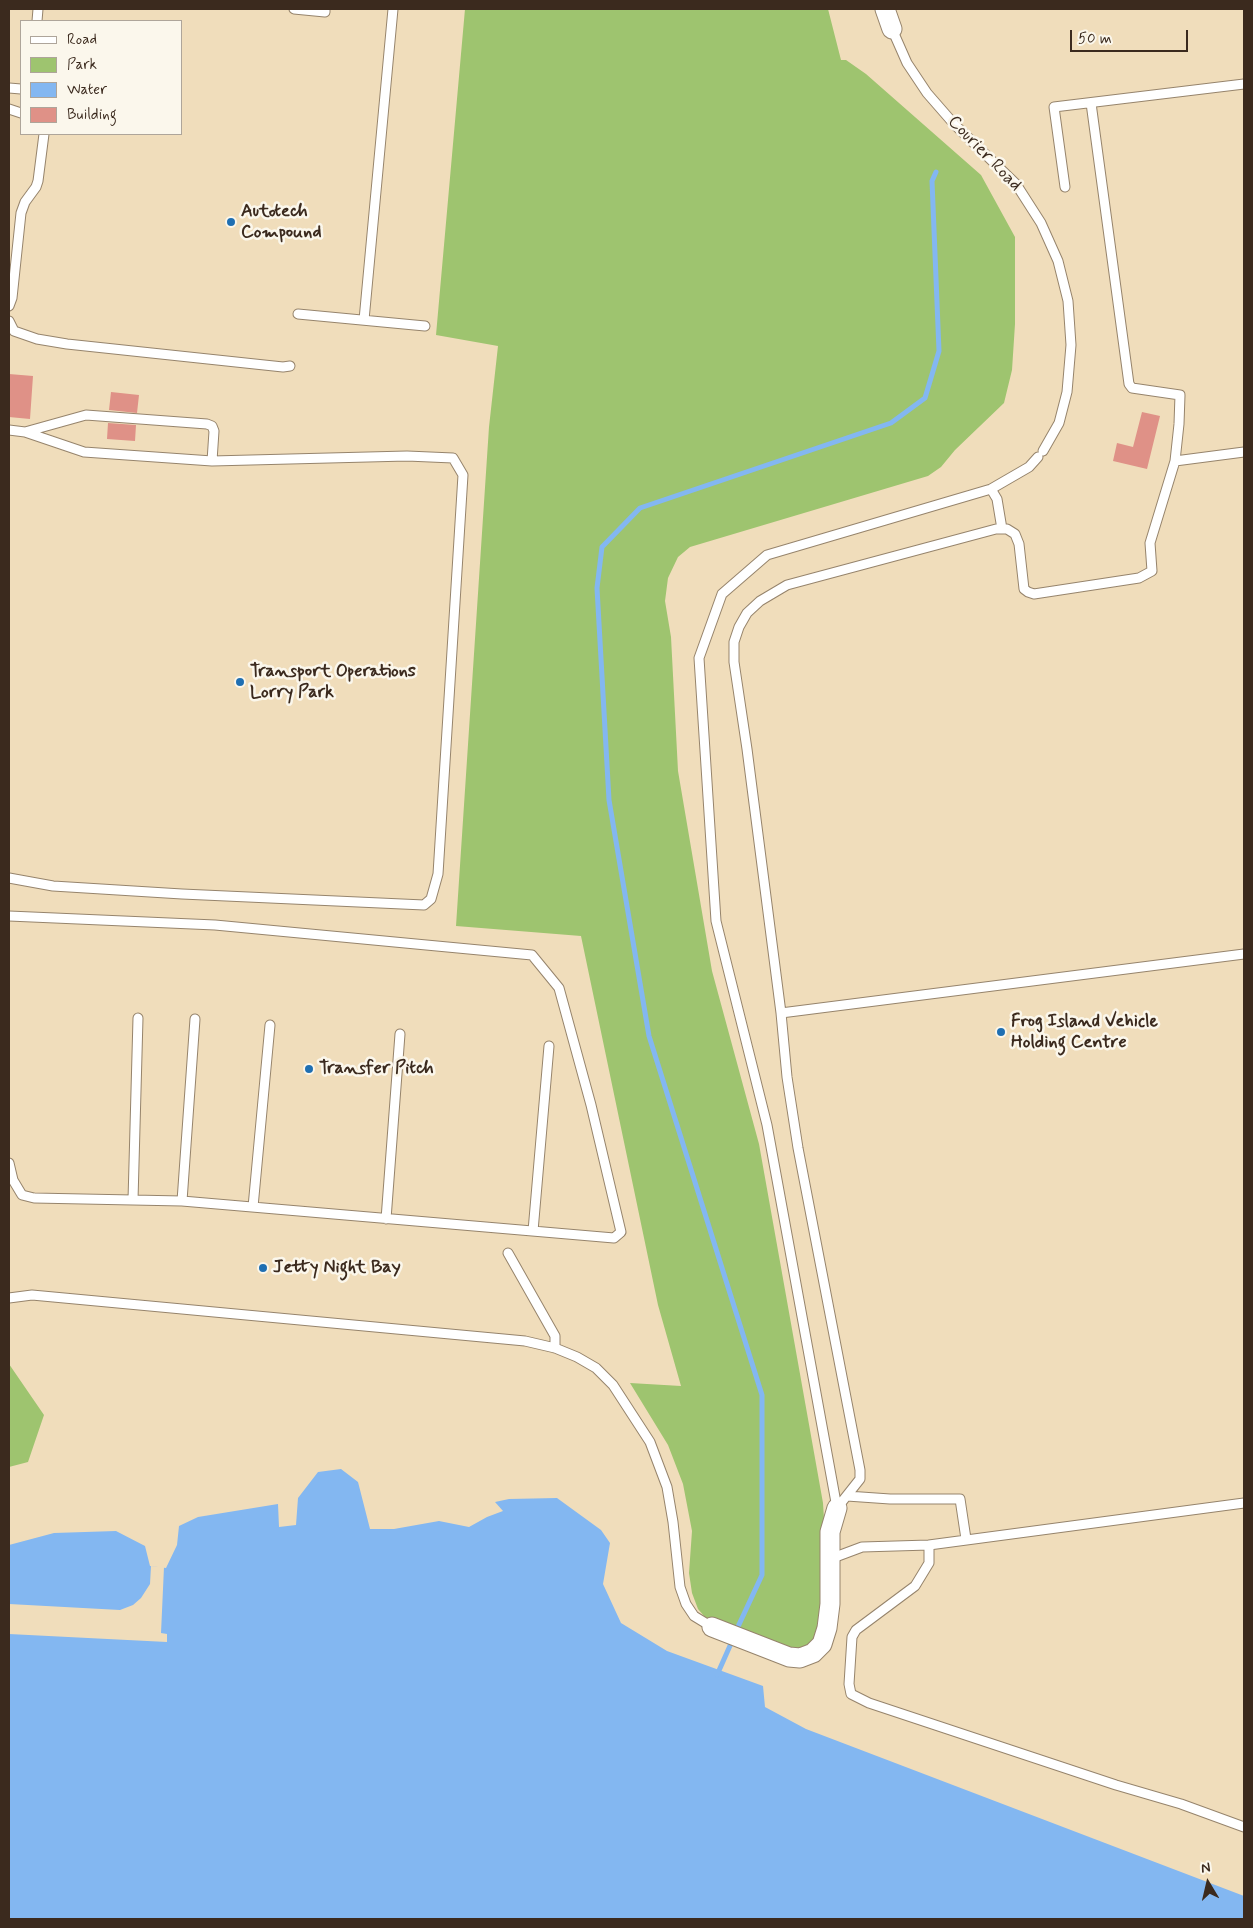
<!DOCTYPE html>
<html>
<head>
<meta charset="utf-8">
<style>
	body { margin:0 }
	#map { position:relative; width:1253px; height:1928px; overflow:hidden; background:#f0ddbb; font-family:Mynerve,sans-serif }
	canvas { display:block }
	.frame { position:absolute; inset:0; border:10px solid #3b2a1e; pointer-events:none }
	.legend { position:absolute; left:20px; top:20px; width:162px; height:115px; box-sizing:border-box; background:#fbf7ec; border:1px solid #aea59a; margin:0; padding:6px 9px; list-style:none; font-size:15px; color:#3b2a1e }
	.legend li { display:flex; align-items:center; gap:10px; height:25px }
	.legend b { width:25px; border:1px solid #aea59a }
	.north { position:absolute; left:1183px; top:1858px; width:50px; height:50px; -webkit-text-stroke:4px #fbf7ec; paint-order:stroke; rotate:351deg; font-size:14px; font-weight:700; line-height:20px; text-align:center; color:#3b2a1e }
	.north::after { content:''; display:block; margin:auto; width:18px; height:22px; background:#3b2a1e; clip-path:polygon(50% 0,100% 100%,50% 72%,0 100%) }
	.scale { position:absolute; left:1070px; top:30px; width:118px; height:22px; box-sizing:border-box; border:2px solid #3b2a1e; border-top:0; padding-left:6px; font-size:15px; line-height:18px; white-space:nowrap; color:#3b2a1e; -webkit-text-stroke:4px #fbf7ec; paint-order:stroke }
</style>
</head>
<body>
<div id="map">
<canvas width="1253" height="1928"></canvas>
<div class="frame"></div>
<ul class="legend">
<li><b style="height:6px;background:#fff"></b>Road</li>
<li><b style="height:14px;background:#9ec46f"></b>Park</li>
<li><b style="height:14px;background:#83b7f1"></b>Water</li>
<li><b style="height:14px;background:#df9187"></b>Building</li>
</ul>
<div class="north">N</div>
<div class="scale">50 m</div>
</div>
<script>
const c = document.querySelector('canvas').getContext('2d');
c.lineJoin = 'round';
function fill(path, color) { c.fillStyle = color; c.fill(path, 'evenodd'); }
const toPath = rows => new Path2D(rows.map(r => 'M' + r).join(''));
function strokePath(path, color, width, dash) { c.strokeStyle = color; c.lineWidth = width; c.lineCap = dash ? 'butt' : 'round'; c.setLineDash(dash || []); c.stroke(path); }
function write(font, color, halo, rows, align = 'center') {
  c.font = font + ' Mynerve,sans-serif'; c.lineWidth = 5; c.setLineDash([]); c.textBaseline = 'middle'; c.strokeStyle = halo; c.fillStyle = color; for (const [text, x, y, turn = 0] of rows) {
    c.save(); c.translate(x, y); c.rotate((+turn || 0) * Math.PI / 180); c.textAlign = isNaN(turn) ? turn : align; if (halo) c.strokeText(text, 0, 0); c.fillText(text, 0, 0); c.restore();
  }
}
const green = toPath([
	[465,9,828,9,841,60,846,60,866,74,981,175,1015,237,1015,324,1012,370,1004,403,955,450,941,467,928,476,690,547,678,557,668,578,665,601,671,637,678,771,712,971,759,1144,823,1503,829,1598,822,1640,793,1654,713,1622,704,1616,698,1609,692,1593,689,1573,692,1531,683,1484,668,1445,630,1383,681,1386,658,1305,581,936,456,926,489,427,498,346,436,335],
	[9,1364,44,1415,28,1462,9,1467]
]);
const water = toPath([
	[341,1469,358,1482,370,1529,394,1529,439,1521,469,1527,487,1517,503,1511,495,1502,509,1499,557,1498,601,1530,610,1543,603,1584,621,1623,667,1651,763,1686,765,1707,806,1729,1244,1896,1244,1919,9,1919,9,1545,54,1533,116,1531,145,1546,150,1566,166,1568,177,1545,179,1526,198,1517,278,1504,279,1527,296,1525,298,1498,318,1472]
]);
const pier = toPath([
	[151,1566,164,1567,161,1633,167,1634,167,1642,9,1634,9,1604,120,1610,133,1605,141,1598,150,1584]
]);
const stream = toPath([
	[736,1631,762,1575,762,1395,649,1036,609,800,597,588,602,547,640,508,891,423,925,398,939,351,932,181,936,172],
	[717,1675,733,1639]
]);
const building = toPath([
	[9,374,33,376,30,419,9,417],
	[111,392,139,395,137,413,109,410],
	[1142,412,1160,416,1147,469,1113,461,1117,443,1133,447],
	[108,423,136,425,135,441,107,439]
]);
const lane = toPath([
	[294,9,325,12,325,9],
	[37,21,38,9],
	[892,29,907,63,927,93,954,124,1016,184,1041,223,1058,261,1068,301,1071,345,1067,392,1059,423,1043,451],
	[9,88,21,89],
	[9,109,21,113],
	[1065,187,1054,107,1244,84],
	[9,306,12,298,21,213,25,202,36,187,38,181,44,134],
	[298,314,425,326],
	[364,320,393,9],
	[9,321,14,331,37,339,67,344,283,367,290,366],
	[9,430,25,432,84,452,212,461,407,456,453,458,463,475,438,874,431,899,424,905,182,894,53,886,9,878],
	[25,432,86,415,207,424,212,426,214,431,212,461],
	[1175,461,1244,452],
	[991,489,997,499,1002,529],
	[9,916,215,925,532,955,559,988,591,1105,621,1232,614,1238,182,1201,34,1198,22,1195,13,1180,9,1163],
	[781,1013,1244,954],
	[133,1200,138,1018],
	[182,1201,195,1019],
	[253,1207,270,1025],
	[386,1219,400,1034],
	[533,1231,549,1046],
	[508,1253,555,1336,555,1348],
	[9,1298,32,1295,525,1341,555,1348,577,1357,596,1368,613,1385,650,1442,667,1487,673,1522,680,1587,686,1604,694,1616,712,1627],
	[847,1496,890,1499,960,1499,966,1539],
	[837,1508,860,1479,860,1470,798,1148,787,1077,781,1013,747,749,734,662,734,642,739,627,747,613,760,601,787,585,996,529,1007,529,1015,534,1019,544,1024,589,1028,592,1034,594,1139,578,1152,571,1150,543,1175,461,1179,424,1180,395,1132,388,1129,384,1091,103],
	[837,1508,767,1125,716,921,699,658,722,594,767,555,991,489,1029,467,1038,457],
	[929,1545,1244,1503],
	[830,1559,862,1547,929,1545,929,1563,915,1586,856,1630,852,1637,849,1684,851,1694,869,1703,1116,1785,1181,1804,1244,1827]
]);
const street = toPath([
	[885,9,892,29],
	[712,1627,789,1657,800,1658,813,1653,822,1644,827,1628,830,1604,830,1532,837,1508]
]);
const markers = [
	[231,222,5,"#1f6fb2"],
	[240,682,5,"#1f6fb2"],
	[1001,1032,5,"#1f6fb2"],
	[309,1069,5,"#1f6fb2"],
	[263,1268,5,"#1f6fb2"]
];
const streetNames = [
	["Courier Road",984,154,46]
];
const poiNames = [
	["Autotech",241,212],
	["Compound",241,233],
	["Transport Operations",250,672],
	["Lorry Park",250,693],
	["Frog Island Vehicle",1011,1022],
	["Holding Centre",1011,1043],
	["Transfer Pitch",319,1069],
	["Jetty Night Bay",273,1268]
];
fill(green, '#9ec46f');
fill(water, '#83b7f1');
fill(pier, '#f0ddbb');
strokePath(stream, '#83b7f1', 5);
fill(building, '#df9187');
strokePath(lane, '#96846c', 11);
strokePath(street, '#96846c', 21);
strokePath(lane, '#fff', 9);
strokePath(street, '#fff', 19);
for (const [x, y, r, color] of markers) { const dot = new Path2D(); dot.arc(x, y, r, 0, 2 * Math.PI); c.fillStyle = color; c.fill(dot); strokePath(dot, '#fbf7ec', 2); }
write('18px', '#3b2a1e', '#fbf7ec', streetNames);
write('bold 18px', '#3b2a1e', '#fbf7ec', poiNames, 'left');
</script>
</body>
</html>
